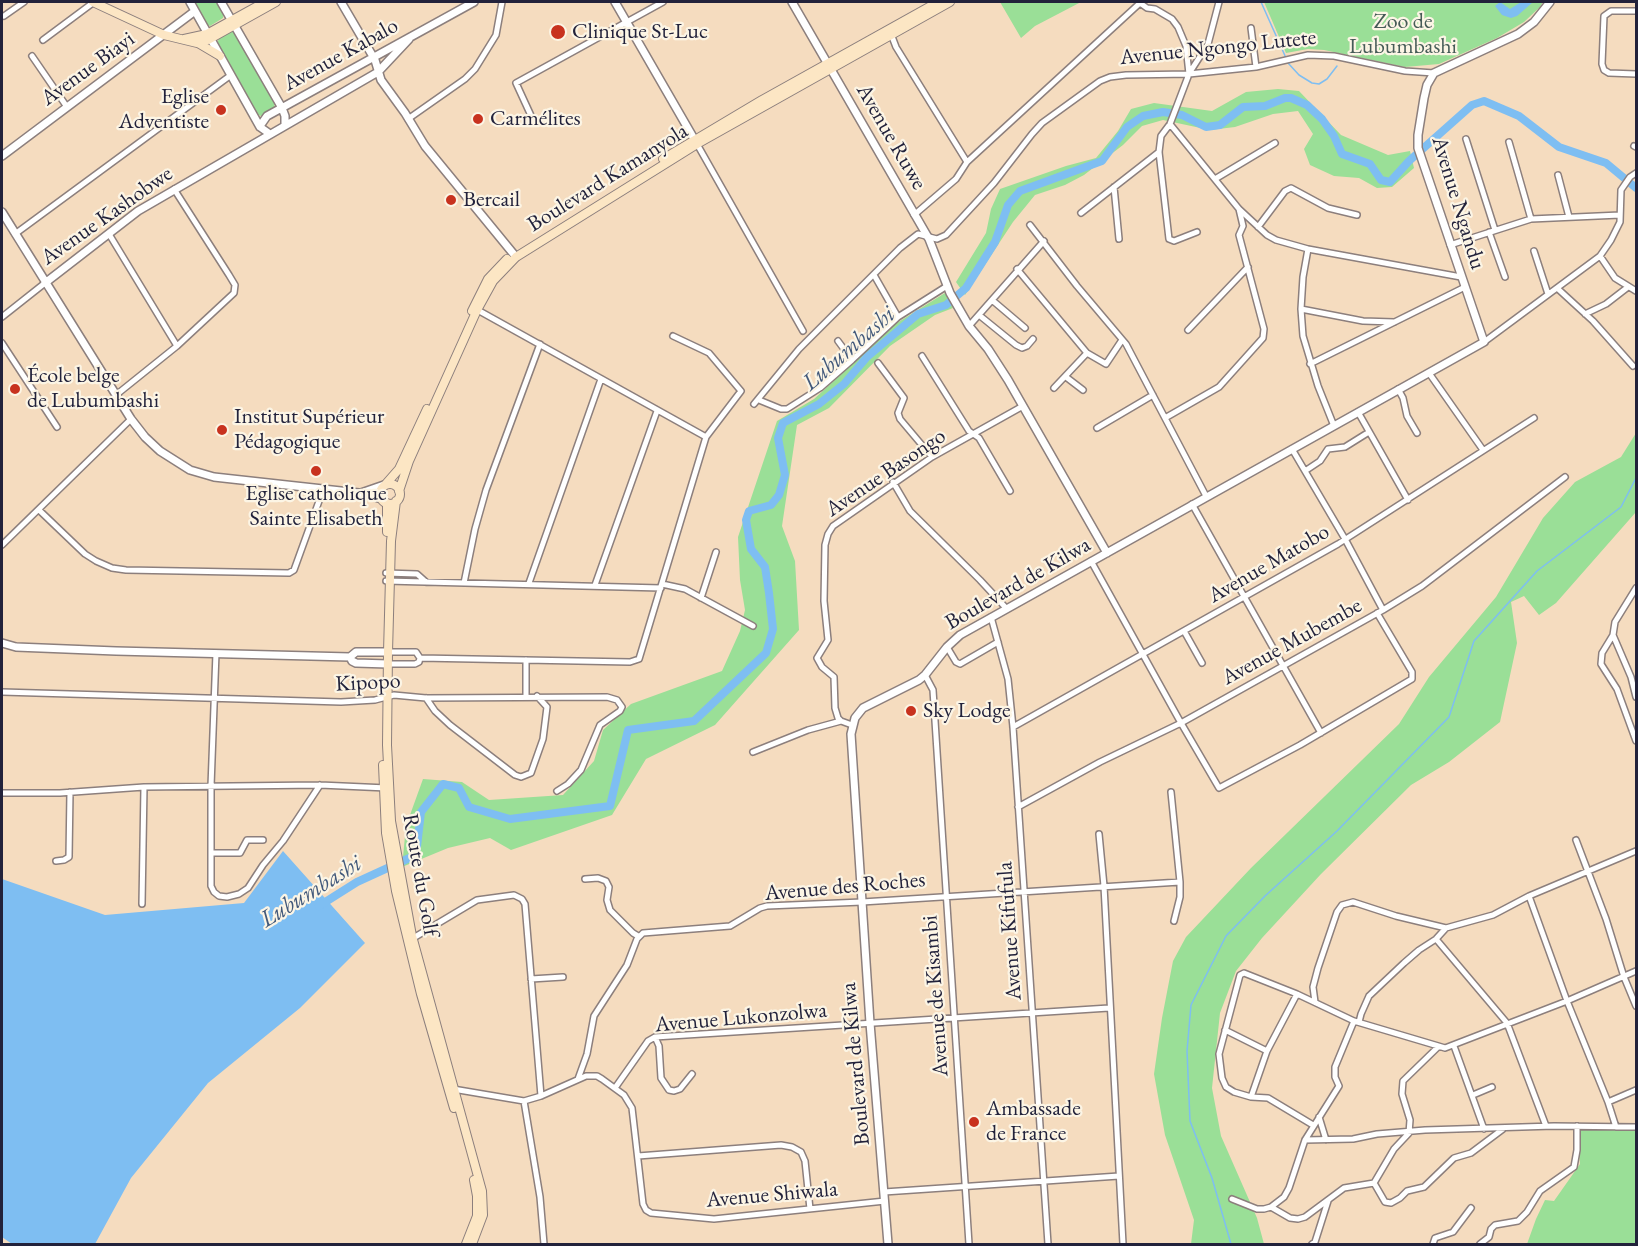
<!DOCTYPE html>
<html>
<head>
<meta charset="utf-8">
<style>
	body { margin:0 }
	#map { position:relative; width:1638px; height:1246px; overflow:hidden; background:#f5dcbf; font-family:"EB Garamond",serif }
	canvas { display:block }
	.frame { position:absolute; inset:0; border:3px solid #22223b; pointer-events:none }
</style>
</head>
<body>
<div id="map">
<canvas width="1638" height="1246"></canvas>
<div class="frame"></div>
</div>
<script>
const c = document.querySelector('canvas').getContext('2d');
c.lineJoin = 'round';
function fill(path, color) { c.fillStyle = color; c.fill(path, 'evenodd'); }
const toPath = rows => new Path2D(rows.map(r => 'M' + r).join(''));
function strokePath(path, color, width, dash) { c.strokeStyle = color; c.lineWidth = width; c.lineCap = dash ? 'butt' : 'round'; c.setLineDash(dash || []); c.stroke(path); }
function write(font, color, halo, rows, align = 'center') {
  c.font = font + ' "EB Garamond",serif'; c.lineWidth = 4.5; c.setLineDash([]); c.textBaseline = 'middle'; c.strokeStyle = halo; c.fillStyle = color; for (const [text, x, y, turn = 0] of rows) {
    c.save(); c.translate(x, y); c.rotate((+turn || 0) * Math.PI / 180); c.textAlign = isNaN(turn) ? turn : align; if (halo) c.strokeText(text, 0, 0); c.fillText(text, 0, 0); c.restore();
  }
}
const green = toPath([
	[192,2,218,2,224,12,223,18,210,26,205,24],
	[1000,2,1081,2,1035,26,1021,38],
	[1264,2,1543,2,1540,7,1524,22,1497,38,1439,64,1405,67,1324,50,1308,49,1286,53],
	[232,31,236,33,275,102,274,108,261,116,256,114,217,44,219,38],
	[1278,89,1299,91,1341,135,1388,155,1410,151,1414,168,1392,187,1377,188,1359,178,1334,176,1310,165,1304,149,1313,134,1298,111,1273,114,1235,127,1210,130,1163,120,1142,126,1123,145,1084,175,1065,185,1035,195,1013,222,965,295,956,282,986,233,991,209,1000,189,1066,166,1096,158,1118,131,1131,109,1154,103,1212,111,1246,92],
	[945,293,953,308,935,315,890,346,829,408,797,425,782,526,795,561,799,630,715,725,646,759,612,815,511,850,490,838,448,848,402,867,406,826,423,779,462,782,489,800,563,795,594,761,603,730,631,704,722,671,740,631,745,610,740,580,738,537,777,421,814,399,848,368,876,336],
	[1636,433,1636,512,1556,603,1539,615,1524,596,1511,602,1517,643,1500,722,1449,762,1411,785,1321,874,1262,938,1236,971,1220,1013,1212,1088,1221,1136,1257,1218,1264,1244,1191,1244,1194,1220,1165,1135,1154,1074,1162,1018,1173,961,1186,937,1251,868,1399,724,1429,677,1496,597,1543,518,1575,482,1621,457],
	[1577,1126,1636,1127,1636,1244,1527,1244,1536,1219,1545,1200,1554,1201,1580,1164]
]);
const water = toPath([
	[1500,2,1510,9,1521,2,1533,2,1517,16,1511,18,1502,15,1495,6],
	[283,851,365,943,300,1008,208,1083,131,1178,95,1244,12,1244,2,1237,2,879,105,915,244,903]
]);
const stream = toPath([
	[1261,2,1286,58],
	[1288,63,1299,75,1312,83,1319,84,1327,79,1337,66],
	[1231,1244,1212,1178,1190,1121,1187,1051,1191,1005,1226,936,1265,896,1337,831,1449,717,1474,641,1537,571,1621,507,1636,478]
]);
const river = toPath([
	[319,906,357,882,416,855,421,812,443,784,459,788,469,807,510,819,610,806,628,730,694,721,766,653,773,629,769,593,765,567,751,549,746,520,749,511,771,505,779,495,785,475,778,438,783,423,819,404,844,384,867,357,918,314,946,305,966,288,995,242,1008,205,1020,191,1102,161,1127,127,1143,116,1163,112,1182,115,1206,127,1220,125,1243,107,1265,106,1285,98,1291,98,1307,105,1322,119,1334,136,1342,154,1370,164,1381,180,1390,182,1409,161,1472,105,1484,101,1519,116,1559,147,1606,163,1636,188]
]);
const minor = toPath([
	[1636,11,1611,11,1604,16,1602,64,1604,70,1609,73,1636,74],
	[4,16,24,2],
	[1251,28,1256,67],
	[891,34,896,47,967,162],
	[43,40,94,2],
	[32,56,67,107],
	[1190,72,1208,44,1219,2],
	[408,119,465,79,475,69,496,35,502,2],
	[533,120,516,83,663,2],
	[1170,124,1239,209,1267,235,1276,240,1308,249,1461,277],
	[1466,139,1495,230],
	[1509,142,1531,219],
	[697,144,803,331],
	[1634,146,1636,147],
	[1558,175,1569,217],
	[1215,179,1275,143],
	[1114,187,1119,239],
	[1081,213,1159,152],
	[914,215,956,179,967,162,1140,3,1147,8,1155,9,1172,19,1178,27,1186,46,1189,74,1170,124,1161,136,1159,152,1169,239,1174,241,1197,232],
	[1030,225,1077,286,1126,344,1206,496],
	[1258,227,1285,191,1291,188,1328,208,1357,215],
	[1489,232,1505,277],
	[15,234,231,75],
	[109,234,177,346],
	[1450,245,1531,219,1620,215],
	[1308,249,1303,277,1301,309,1303,336,1318,386,1334,426],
	[1534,251,1548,294],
	[1600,256,1615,278,1636,291],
	[1017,269,1087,353,1106,364,1122,340],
	[874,275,898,317],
	[1557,288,1593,321,1633,366],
	[992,300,1025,328],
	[474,308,706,437],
	[1301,309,1363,321,1394,322],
	[1585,314,1606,304,1628,287],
	[979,315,1016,345,1022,348,1027,346,1033,339],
	[2,317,45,283],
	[969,326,1044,241],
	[1188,330,1248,267],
	[838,341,852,360,898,317,947,286],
	[1484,342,1600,256,1611,240,1620,222,1621,190,1630,177,1636,173],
	[2,343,57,427],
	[922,356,969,431,979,438,1010,491],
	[878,363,904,398,898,413,900,419,932,457],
	[1310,364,1465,287],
	[1429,373,1483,450],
	[1066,377,1083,390],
	[1054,388,1087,353],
	[1398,389,1403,398,1407,416,1417,433],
	[116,395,177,346,234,293,235,285,229,275,174,189],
	[759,400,781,409,787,409,820,388,852,360],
	[754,404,799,349,900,248,918,234,937,239,946,235,994,183,1032,134,1042,123,1100,81,1110,77,1126,75,1189,74,1256,67,1308,55,1334,56,1405,71,1434,73],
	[1358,412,1408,500],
	[1165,418,1219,387,1263,338,1264,329,1239,235,1243,226,1239,209],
	[1097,428,1153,395],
	[1292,449,1345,539,1383,610],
	[1305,471,1320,461,1328,449,1345,447,1369,432],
	[893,482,910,511,980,580,1006,608],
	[1192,504,1321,733],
	[39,510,85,554,96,561,112,568,126,570,289,573,294,570,323,490],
	[2,545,131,419],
	[1091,561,1181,723,1219,788,1300,745,1412,679,1412,672,1377,613],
	[386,573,417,574,426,582],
	[386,581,661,588],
	[464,583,475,529,486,490,540,344],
	[529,583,601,379],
	[662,584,685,589,753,626],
	[595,585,657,411],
	[1636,588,1615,622,1613,635,1631,677,1636,697],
	[701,598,716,552],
	[991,617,1008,679,1013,727,1048,1244],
	[1184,631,1202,663],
	[1613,635,1602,653,1601,664,1617,689,1636,741],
	[947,647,956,662,960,664,998,642],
	[388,652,416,652,420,658,630,662,639,659,706,437,741,391,709,353,673,336],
	[216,653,211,786,211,886,214,892,219,896,227,897,239,894,248,888,263,865,283,841,320,785],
	[388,664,415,664,419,662,420,658],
	[925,675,933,690,969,1244],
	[2,692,341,702,375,700,394,695,426,698,607,697,617,700,622,707,620,711,600,725,581,770,568,784,557,791],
	[526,696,526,660],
	[426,698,435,711,450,725,515,775,521,777,531,773,543,739,547,707,537,696],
	[852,725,841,721,838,718,835,708,834,677,822,667,817,658,828,640,824,601,825,545,828,534,833,526,932,457,1023,406],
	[1013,727,1338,544,1534,418],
	[753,752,808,730,841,721],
	[1171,792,1180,882,1180,897,1174,921],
	[2,793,60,793,144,787,320,785,387,788],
	[1018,807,1100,762,1181,723,1383,610,1422,586,1565,477],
	[1099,834,1104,886,1123,1244],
	[1576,840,1606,919,1624,977,1636,1006],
	[211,853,240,853,247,840,263,840],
	[56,861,64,860,69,857,70,792],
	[585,879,598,878,606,881,609,887,607,900,610,910,633,933,638,936],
	[1529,896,1567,1001,1608,1102,1616,1127],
	[142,904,144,787],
	[1436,939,1507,1023,1546,1126],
	[410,940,477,900,514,895,522,899,525,904,541,1096],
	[531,979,563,977],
	[1315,1002,1313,987,1318,968,1337,912,1342,905,1353,902,1396,916,1446,928],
	[1359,1022,1361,1014,1369,996,1404,963,1419,950,1436,939,1446,928,1493,915,1529,896,1636,851],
	[1225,1030,1267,1051],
	[655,1037,659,1046,661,1078,669,1090,674,1091,680,1089,692,1074],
	[1454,1046,1484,1129],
	[578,1079,587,1054,594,1016,627,965,637,939,643,933,730,926,760,908,767,906,862,902,1180,882],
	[615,1088,648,1041,655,1037,1109,1008],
	[453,1089,524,1101,541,1096,586,1076,597,1076,602,1079,624,1095,632,1108,643,1204,646,1210,651,1213,714,1219,885,1201],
	[1473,1095,1492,1087],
	[1251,1097,1267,1051,1297,994],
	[524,1101,540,1197,544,1244],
	[1608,1102,1636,1090],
	[1319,1117,1326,1140],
	[1313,1125,1268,1098,1251,1097,1234,1092,1226,1087,1222,1078,1219,1054,1240,975,1244,973,1297,994,1354,1021,1445,1048,1567,1001,1636,971],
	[1305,1140,1353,1139,1377,1134,1425,1130,1554,1126,1636,1127],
	[638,1156,781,1145,792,1147,801,1152,805,1161,810,1209],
	[1374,1183,1385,1202,1391,1203,1400,1198,1407,1191,1424,1187,1454,1158,1471,1153,1503,1129],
	[1374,1183,1394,1149,1409,1133,1410,1120,1402,1094,1403,1081,1438,1047],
	[884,1192,1119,1176],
	[1232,1199,1257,1209,1264,1209,1271,1207,1284,1197,1289,1188,1305,1140,1339,1086,1335,1077,1335,1067,1354,1021],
	[1271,1207,1290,1218,1298,1219,1305,1217,1344,1188,1374,1183],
	[1312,1244,1315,1242,1328,1201],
	[1433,1244,1435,1238,1453,1232,1471,1208],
	[1480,1244,1489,1237,1491,1229,1495,1225,1518,1221,1527,1212,1540,1191,1574,1167,1577,1150,1577,1126]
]);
const tertiary = toPath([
	[190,2,260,127,270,134],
	[221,2,282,108,285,116,285,125],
	[341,2,375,60,381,80,405,113,425,146,516,257],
	[615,2,697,144],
	[792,2,929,239,950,293,969,326,988,349,1008,380,1107,553],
	[260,126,267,116,474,2],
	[2,156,195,11],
	[2,212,131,419,145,437,160,451,190,470,214,477,359,493,382,499],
	[45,283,138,211,378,72,409,39],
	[361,493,384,485],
	[2,643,16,647,116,651,350,657,352,661,356,663,388,664],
	[350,657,356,652,388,652],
	[888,1244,870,1023,851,734,855,718,863,708,919,680,925,675,947,647,960,635,1484,342,1418,148,1418,135,1424,98,1427,85,1434,73,1518,34,1534,22,1550,2]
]);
const secondary = toPath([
	[93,2,164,35,197,43,208,40,276,2],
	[184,39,207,34,265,2],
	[198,43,220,56],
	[663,159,762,100,938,2],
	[472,311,488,279,507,259],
	'380 494a10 10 0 1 1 20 0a10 10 0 1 1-20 0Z',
	[385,485,399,469,427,409],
	[399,491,409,461,477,310,493,281,516,257,697,144,950,2],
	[396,501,391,541,388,652,387,745,391,821,412,936,482,1191,483,1215,472,1244],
	[387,532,387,503],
	[383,765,386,833,396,891,421,994,454,1108],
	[466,1244,477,1216,477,1196,474,1180]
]);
const markers = [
	[558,32,8,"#c8321e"],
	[221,110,6,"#c8321e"],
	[478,119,6,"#c8321e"],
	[451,200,6,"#c8321e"],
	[15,389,6,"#c8321e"],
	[222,430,6,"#c8321e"],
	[316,471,6,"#c8321e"],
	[911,711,6,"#c8321e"],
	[974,1122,6,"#c8321e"]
];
const parkNames = [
	["Zoo de",1403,22],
	["Lubumbashi",1403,47]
];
const poiNames = [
	["Clinique St-Luc",572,32],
	["Eglise",209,97,"right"],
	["Adventiste",209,122,"right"],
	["Carmélites",490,119],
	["Bercail",463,200],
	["École belge",27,376],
	["de Lubumbashi",27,401],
	["Institut Supérieur",234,417],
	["Pédagogique",234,442],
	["Eglise catholique",316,494,"center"],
	["Sainte Elisabeth",316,519,"center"],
	["Sky Lodge",923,711],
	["Ambassade",986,1109],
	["de France",986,1134]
];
const streetNames = [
	["Avenue Ngongo Lutete",1218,48,-6],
	["Avenue Kabalo",341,55,-29],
	["Avenue Biayi",88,69,-36],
	["Avenue Ruwe",891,137,60],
	["Boulevard Kamanyola",608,178,-32],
	["Avenue Ngandu",1458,203,73],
	["Avenue Kashobwe",107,216,-35],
	["Avenue Basongo",886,473,-34],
	["Avenue Matobo",1269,564,-30],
	["Boulevard de Kilwa",1018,584,-30],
	["Avenue Mubembe",1292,642,-29],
	["Kipopo",368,683,-3],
	["Route du Golf",420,875,80],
	["Avenue des Roches",845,887,-5],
	["Avenue Kifufula",1010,931,-94],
	["Avenue de Kisambi",936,996,-94],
	["Avenue Lukonzolwa",741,1018,-5],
	["Boulevard de Kilwa",856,1064,-95],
	["Avenue Shiwala",772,1195,-5]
];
const waterNames = [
	["Lubumbashi",849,349,-41],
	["Lubumbashi",311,892,-32]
];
fill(green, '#9adf97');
fill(water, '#7ebef2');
strokePath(stream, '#7ebef2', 1.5);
strokePath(river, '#7ebef2', 8);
strokePath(minor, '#8c7f7d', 8);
strokePath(tertiary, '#8c7f7d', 10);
strokePath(secondary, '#8c7f7d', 10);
strokePath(minor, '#fff', 5);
strokePath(tertiary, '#fff', 7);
strokePath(secondary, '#fce6c4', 8);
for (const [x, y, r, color] of markers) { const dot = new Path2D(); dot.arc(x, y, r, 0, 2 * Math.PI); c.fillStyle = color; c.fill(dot); strokePath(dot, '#fcf5e5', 2); }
write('22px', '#465b57', '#fcf5e5', parkNames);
write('22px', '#22223b', '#fcf5e5', poiNames, 'left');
write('22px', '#22223b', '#fcf5e5', streetNames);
write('italic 24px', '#42597b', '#fcf5e5', waterNames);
</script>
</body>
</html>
